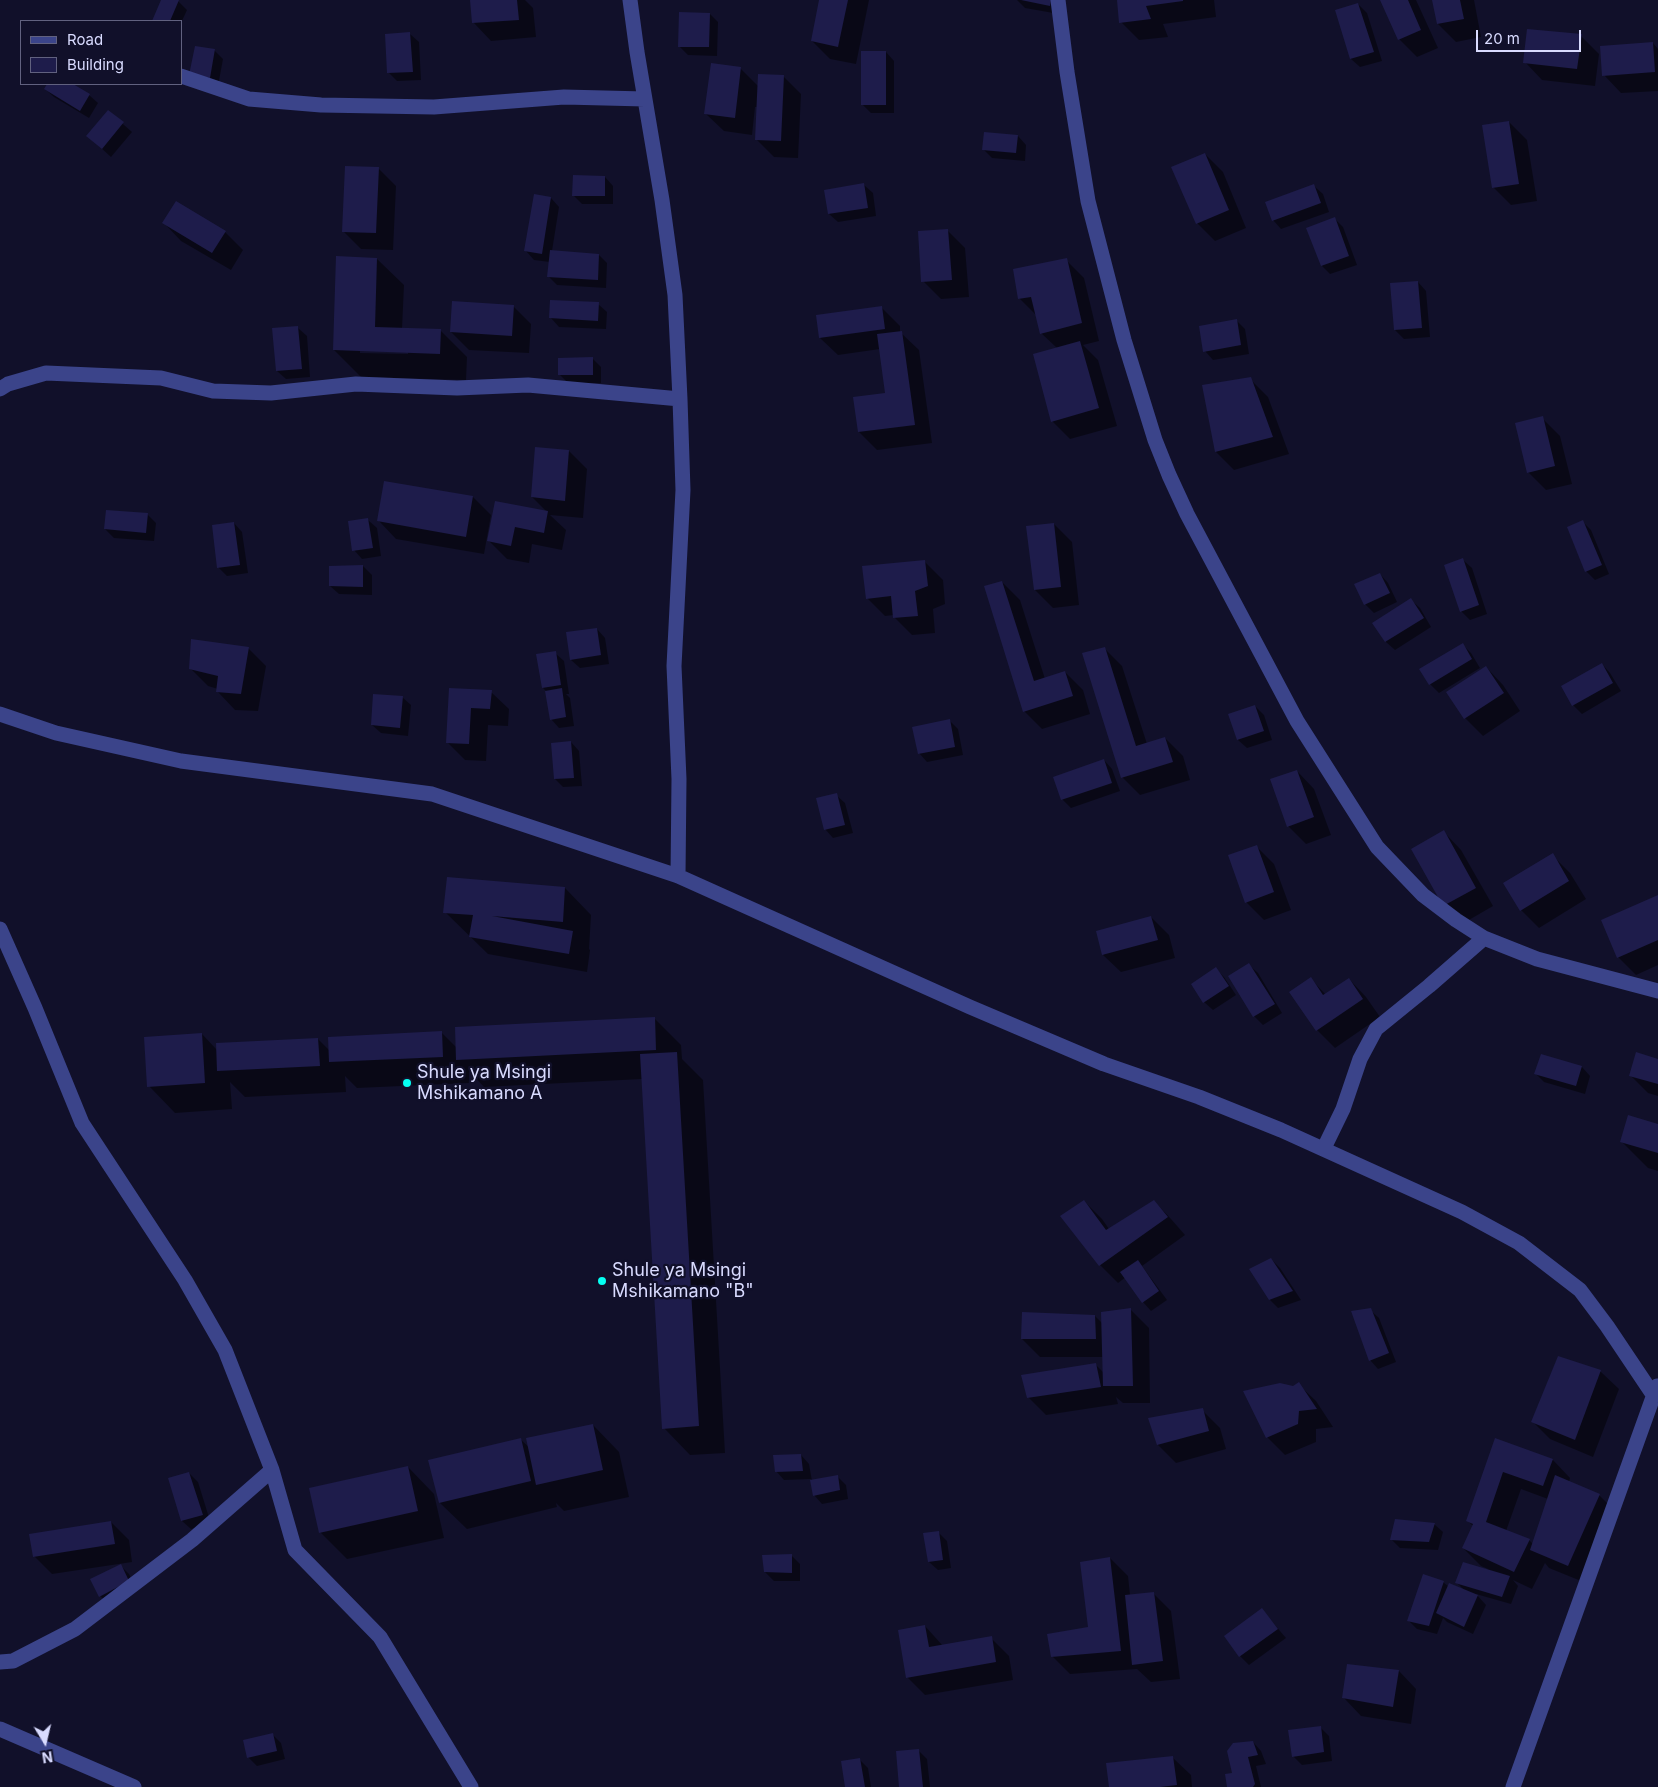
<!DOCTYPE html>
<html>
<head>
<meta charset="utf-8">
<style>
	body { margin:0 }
	#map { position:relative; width:1658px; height:1787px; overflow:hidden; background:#11102a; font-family:Inter,sans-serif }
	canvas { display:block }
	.legend { position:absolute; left:20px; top:20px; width:162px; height:65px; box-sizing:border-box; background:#11102a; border:1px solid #61617f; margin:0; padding:6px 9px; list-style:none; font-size:15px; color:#d9dbff }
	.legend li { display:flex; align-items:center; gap:10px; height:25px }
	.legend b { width:25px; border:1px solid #61617f }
	.north { position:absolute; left:20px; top:1717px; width:50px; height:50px; -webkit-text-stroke:4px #11102a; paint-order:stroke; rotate:171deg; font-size:14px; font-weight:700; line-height:20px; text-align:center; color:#d9dbff }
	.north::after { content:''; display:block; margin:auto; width:18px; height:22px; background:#d9dbff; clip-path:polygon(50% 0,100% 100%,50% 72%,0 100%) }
	.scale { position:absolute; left:1476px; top:30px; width:105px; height:22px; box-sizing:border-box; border:2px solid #d9dbff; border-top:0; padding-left:6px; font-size:15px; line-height:18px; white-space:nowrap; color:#d9dbff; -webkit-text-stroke:4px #11102a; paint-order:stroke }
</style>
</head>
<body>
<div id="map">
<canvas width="1658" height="1787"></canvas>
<ul class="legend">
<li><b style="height:6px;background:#3b448a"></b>Road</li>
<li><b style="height:14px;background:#1e1c4b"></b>Building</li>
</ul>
<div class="north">N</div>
<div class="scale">20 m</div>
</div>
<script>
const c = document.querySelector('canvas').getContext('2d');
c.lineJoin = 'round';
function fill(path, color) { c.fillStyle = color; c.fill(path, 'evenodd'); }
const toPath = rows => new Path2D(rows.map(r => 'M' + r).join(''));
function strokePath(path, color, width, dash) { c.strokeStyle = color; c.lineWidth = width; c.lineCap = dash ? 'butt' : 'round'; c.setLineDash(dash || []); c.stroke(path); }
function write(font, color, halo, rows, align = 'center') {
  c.font = font + ' Inter,sans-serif'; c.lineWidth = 4.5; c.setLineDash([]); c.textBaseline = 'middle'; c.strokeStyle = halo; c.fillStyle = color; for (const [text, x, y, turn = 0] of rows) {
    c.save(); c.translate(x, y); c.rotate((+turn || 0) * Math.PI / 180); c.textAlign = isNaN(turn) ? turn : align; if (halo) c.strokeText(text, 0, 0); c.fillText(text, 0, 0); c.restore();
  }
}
const shadow = toPath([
	[162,0,178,1,187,10,181,23,181,21,153,21],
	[472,0,525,0,533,8,536,37,491,41,474,23],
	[820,0,869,0,856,64,830,59,812,41],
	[1017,0,1060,0,1059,14,1025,8],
	[1118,0,1214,0,1216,17,1163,24,1168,37,1139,40,1121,22],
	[1382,0,1416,0,1438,48,1417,57,1399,39],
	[1434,0,1474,0,1481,37,1456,42,1438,24],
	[1358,4,1367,13,1382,61,1360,67,1351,59,1336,11],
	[710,14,718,22,717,56,688,55,679,46],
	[410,34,419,42,421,80,397,81,389,73],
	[1581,36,1599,54,1595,86,1542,80,1525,62],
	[1653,43,1658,49,1658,91,1621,93,1604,75],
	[214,50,223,59,218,86,199,83],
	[886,52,894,61,894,113,871,113,862,104],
	[740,68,758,86,783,76,801,94,798,158,774,157,756,139,757,107,755,107,752,135,724,131,706,114],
	[48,84,70,84,89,95,98,103,89,118,54,97,45,89],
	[108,111,132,132,111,157,88,136],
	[1509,122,1527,140,1537,201,1511,205,1493,187],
	[1018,136,1026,145,1025,161,992,158,984,150],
	[1205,154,1223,172,1246,228,1215,241,1197,223],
	[378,168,396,186,393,250,361,249,343,231],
	[605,177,613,186,613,204,582,204,574,196],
	[864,185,873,193,876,216,838,222,829,214],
	[1314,186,1323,194,1329,212,1281,229,1273,220],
	[551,198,559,207,552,251,599,255,607,263,606,288,557,285,549,277,550,262,534,260,526,251],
	[1334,218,1343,227,1357,265,1330,274,1322,266],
	[164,223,225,232,243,250,231,270,181,241],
	[947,230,965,248,969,297,941,299,923,281],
	[377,259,404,285,402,329,440,330,467,357,466,380,361,377,334,350],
	[360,350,408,352,408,354,360,353],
	[1066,260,1084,278,1099,341,1083,345,1098,360,1117,426,1070,439,1052,421,1057,348,1041,333,1037,316,1019,298],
	[1418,282,1426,291,1430,337,1404,339,1395,330],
	[598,304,607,312,606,329,559,327,551,318],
	[513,306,531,324,529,353,469,350,451,332],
	[882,308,900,326,900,332,919,350,932,443,877,450,859,432,887,394,880,349,838,355,820,338],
	[1236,320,1245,329,1249,354,1213,360,1205,351],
	[298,328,307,336,310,377,286,379,277,371],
	[593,359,601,367,601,383,568,383,560,375],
	[1250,379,1268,397,1289,454,1234,470,1216,452],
	[1542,418,1560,436,1572,484,1546,490,1528,472],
	[569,451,587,469,583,518,550,515,566,530,562,550,532,544,529,563,507,559,489,541,496,502,548,513,532,497],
	[473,497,491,515,484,554,396,539,379,521],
	[147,514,156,523,154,541,114,538,105,529],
	[368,520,377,528,381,556,362,559,354,550],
	[1582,521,1591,530,1609,574,1595,580,1586,571],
	[234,523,242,532,248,573,227,576,218,567],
	[1054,524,1072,542,1079,605,1053,608,1035,590],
	[1463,560,1472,568,1487,614,1470,620,1461,611],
	[925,562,943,580,945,604,933,609,935,633,912,635,894,617,894,615,885,616,867,598],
	[363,566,372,575,372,595,339,594,330,586],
	[1380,574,1388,583,1397,602,1374,613,1365,604],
	[1002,582,1020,600,1045,679,1065,672,1083,690,1090,714,1042,729,1024,711],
	[1411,600,1420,608,1431,627,1395,650,1386,642,1374,623],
	[597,629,605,638,609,664,580,668,571,660],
	[1462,644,1471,653,1480,668,1439,693,1430,684],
	[248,648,266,666,258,711,235,710,218,692,218,689,208,686,190,668],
	[1104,648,1122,666,1147,744,1165,738,1183,756,1190,780,1140,795,1122,777],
	[555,653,564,661,569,694,566,694,570,698,574,726,559,728,551,719,546,691,543,688],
	[1602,664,1610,673,1621,691,1582,714,1573,705],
	[1486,667,1503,685,1520,711,1483,736,1465,718],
	[450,690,491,692,509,709,508,726,488,725,486,761,465,760,447,742],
	[402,697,411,705,408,736,381,733,372,725],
	[1255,706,1264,715,1272,740,1247,748,1238,740,1230,714],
	[950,721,958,729,963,755,927,762,919,753],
	[571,742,579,751,582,786,563,787,555,779],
	[1104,760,1112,769,1120,791,1071,808,1062,799],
	[1297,771,1314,789,1331,835,1306,844,1288,826],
	[836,795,845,803,853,833,833,838,825,829],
	[1444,832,1461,850,1493,906,1462,924,1444,906],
	[1256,846,1274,864,1291,910,1264,920,1246,902],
	[1552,855,1570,873,1586,899,1539,928,1521,910],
	[565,888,591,915,589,949,590,950,587,972,488,954,445,912],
	[1658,896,1658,965,1636,975,1618,957],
	[1151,917,1169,935,1175,958,1121,972,1103,955],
	[1249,965,1258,973,1282,1013,1263,1025,1254,1016],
	[1216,969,1224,977,1236,995,1213,1010,1204,1002],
	[1311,979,1326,995,1349,979,1366,997,1380,1017,1335,1048,1317,1030],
	[654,1018,681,1045,682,1059,703,1080,725,1453,690,1455,664,1428,642,1079,484,1087,469,1071,469,1083,357,1088,345,1076,346,1092,245,1097,230,1082,232,1109,175,1113,149,1086,202,1034,217,1050,318,1039,330,1051,442,1033,457,1048],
	[1658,1060,1658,1096,1648,1093,1630,1075],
	[1582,1067,1590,1076,1585,1094,1544,1082,1536,1074],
	[1658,1125,1658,1171,1648,1168,1621,1141],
	[1084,1201,1102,1219,1109,1229,1154,1201,1171,1219,1185,1235,1142,1266,1167,1300,1151,1311,1143,1302,1126,1277,1118,1283,1100,1265],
	[1271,1259,1280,1268,1301,1300,1278,1308,1270,1300],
	[1131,1310,1149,1328,1150,1403,1123,1403,1116,1397,1118,1404,1046,1415,1028,1397,1095,1364,1104,1373,1104,1357,1040,1357,1022,1339,1095,1316,1103,1324],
	[1370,1310,1379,1318,1396,1362,1378,1369,1370,1360],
	[1558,1357,1601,1372,1619,1389,1593,1457,1550,1439,1532,1421],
	[1298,1384,1316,1401,1333,1427,1316,1429,1316,1442,1285,1455,1267,1437,1293,1387],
	[1202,1410,1220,1428,1226,1449,1176,1463,1158,1445,1150,1419],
	[593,1425,619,1452,629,1497,564,1511,556,1503,557,1507,467,1529,440,1503,430,1461,520,1439,530,1448],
	[1496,1440,1553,1460,1570,1478,1569,1482,1599,1495,1617,1513,1586,1583,1549,1568,1545,1563,1532,1589,1513,1580,1518,1586,1511,1604,1476,1594,1486,1605,1473,1634,1447,1622,1443,1618,1437,1634,1417,1629,1408,1620,1443,1582,1449,1587,1465,1591,1457,1583,1487,1570,1488,1569,1481,1566,1463,1548,1473,1526,1468,1521],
	[1521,1489,1548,1499,1533,1544,1529,1540,1506,1531],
	[801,1455,809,1464,812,1481,837,1476,846,1485,848,1499,822,1504,814,1495,811,1479,784,1480,776,1471],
	[408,1467,434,1494,444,1538,347,1559,320,1532],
	[189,1473,198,1482,211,1524,191,1529,182,1521],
	[111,1522,129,1540,132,1562,52,1574,34,1556],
	[1434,1524,1443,1532,1438,1550,1400,1548,1391,1539],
	[938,1532,947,1541,951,1568,938,1570,929,1562],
	[792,1556,800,1564,800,1581,774,1581,765,1572],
	[1110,1558,1128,1576,1130,1595,1153,1593,1171,1611,1180,1679,1151,1682,1137,1669,1070,1674,1052,1656,1090,1628],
	[120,1565,129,1574,137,1590,109,1604,100,1596],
	[1262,1610,1286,1638,1249,1665,1240,1656,1226,1636],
	[925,1626,943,1646,991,1638,1009,1656,1013,1680,925,1695,907,1677],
	[1399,1671,1416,1689,1411,1724,1361,1716,1344,1698],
	[1320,1727,1329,1736,1332,1761,1302,1765,1293,1756],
	[272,1734,281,1743,285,1759,257,1766,248,1757],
	[1253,1742,1261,1751,1266,1764,1256,1766,1261,1787,1229,1787,1234,1774],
	[918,1750,927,1759,930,1787,901,1787],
	[1173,1758,1191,1775,1192,1787,1110,1787],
	[860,1760,868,1768,871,1787,846,1787]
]);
const building = toPath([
	[161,0,179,0,170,21,152,21],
	[470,0,517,0,519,20,472,23],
	[819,0,848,0,838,47,811,41],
	[1021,0,1051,0,1050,6],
	[1117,0,1183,0,1183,1,1146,6,1151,19,1119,23],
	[1380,0,1408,0,1421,30,1398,40],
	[1432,0,1460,0,1464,19,1437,24],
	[1358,3,1374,52,1350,59,1335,10],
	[679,12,710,13,709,47,678,47],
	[1527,29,1582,34,1577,69,1523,63],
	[410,32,413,72,387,73,385,34],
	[1653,42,1655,72,1602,76,1600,46],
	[195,46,215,49,210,78,189,75],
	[861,51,886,51,886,105,861,105],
	[711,63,741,67,735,118,704,114],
	[758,74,784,75,781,141,755,140],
	[47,84,73,84,90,94,80,111,44,89],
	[108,110,124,122,102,149,86,136],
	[1509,121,1519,184,1492,188,1482,125],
	[984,132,1018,135,1016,153,982,150],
	[1205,153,1229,210,1196,224,1171,167],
	[345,166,379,167,376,233,342,232],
	[573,175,605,176,605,196,572,196],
	[864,183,868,208,828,214,824,190],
	[1314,184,1321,203,1272,221,1265,202],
	[534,194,551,197,542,254,524,251],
	[176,201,226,231,212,253,162,223],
	[1335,217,1349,256,1321,266,1306,228],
	[948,229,952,280,921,282,918,231],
	[550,250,599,254,598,280,547,277],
	[336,256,377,258,375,327,441,329,440,354,333,350],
	[1067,258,1082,323,1040,334,1031,297,1018,299,1013,269],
	[1418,281,1422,328,1394,330,1390,283],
	[550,300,599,302,598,321,549,318],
	[452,301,514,305,512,336,450,332],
	[882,306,885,329,819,338,816,315],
	[1237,319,1241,345,1203,352,1199,326],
	[298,326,302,369,276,371,272,328],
	[902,331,915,425,858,432,853,397,885,393,877,334],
	[1080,341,1099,408,1051,422,1033,354],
	[593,357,593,375,558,375,558,358],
	[1251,377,1273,437,1215,452,1202,385],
	[1543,416,1555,466,1527,473,1515,423],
	[535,447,569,450,565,501,531,497],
	[384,481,473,496,466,537,377,521],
	[495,501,548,511,544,533,515,527,511,546,487,541],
	[106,510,148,513,146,533,104,529],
	[368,518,373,548,352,551,348,521],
	[1583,520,1602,565,1585,572,1567,527],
	[234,522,240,565,217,568,212,525],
	[1054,523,1061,587,1034,590,1026,526],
	[1463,558,1479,605,1460,612,1444,565],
	[925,560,928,586,915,591,918,616,893,618,891,596,866,599,862,566],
	[363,565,363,587,329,586,329,566],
	[1380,573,1390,593,1364,605,1354,584],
	[1002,581,1034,681,1065,671,1073,696,1023,712,984,586],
	[1411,598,1424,618,1385,642,1372,623],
	[597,628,601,655,570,660,566,632],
	[191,639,249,647,241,694,216,692,218,676,189,669],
	[1463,643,1472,659,1429,685,1419,669],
	[1105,647,1136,746,1165,737,1173,762,1121,778,1082,653],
	[556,651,561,685,542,688,536,654],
	[1602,663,1613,683,1572,706,1561,686],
	[1486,666,1504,693,1464,719,1446,692],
	[449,688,492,690,490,709,471,708,469,744,446,743],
	[562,688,566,717,550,720,545,691],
	[373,694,403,696,400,728,371,725],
	[1255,705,1264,731,1237,740,1228,714],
	[950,719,955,747,918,754,912,727],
	[571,741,574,778,554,779,551,743],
	[1104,759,1112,783,1061,800,1053,777],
	[1297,770,1314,817,1287,827,1270,779],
	[837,793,845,825,824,830,816,798],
	[1444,830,1476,888,1443,906,1411,849],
	[1257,845,1274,892,1245,903,1228,855],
	[1553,853,1569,881,1520,911,1503,883],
	[447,877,565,887,563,922,492,916,573,931,569,954,469,937,473,915,443,913],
	[1658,895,1658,940,1617,958,1601,920],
	[1151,916,1158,940,1102,955,1096,931],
	[1249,963,1275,1004,1253,1017,1228,976],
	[1216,967,1229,986,1203,1003,1191,984],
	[1311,977,1323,995,1349,978,1363,999,1316,1031,1289,992],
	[655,1017,656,1050,456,1060,455,1027],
	[442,1031,443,1057,329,1062,328,1037],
	[202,1033,205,1083,147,1087,144,1037],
	[318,1038,320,1066,217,1071,216,1043],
	[677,1052,699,1426,662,1429,640,1054],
	[1636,1052,1658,1059,1658,1084,1629,1076],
	[1541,1054,1582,1066,1576,1086,1534,1074],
	[1628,1115,1658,1124,1658,1153,1620,1142],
	[1084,1200,1106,1230,1154,1200,1168,1217,1099,1266,1060,1216],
	[1271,1258,1293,1291,1269,1300,1249,1269],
	[1138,1260,1159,1291,1142,1303,1120,1272],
	[1131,1308,1133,1386,1103,1386,1101,1312],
	[1371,1308,1389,1353,1369,1361,1351,1311],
	[1022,1312,1095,1315,1096,1339,1021,1339],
	[1558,1356,1601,1370,1575,1440,1531,1422],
	[1096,1363,1101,1387,1027,1398,1021,1375],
	[1299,1382,1317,1409,1299,1411,1298,1424,1266,1438,1243,1391,1280,1383,1293,1386],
	[1203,1408,1209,1431,1157,1445,1148,1418],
	[593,1424,603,1470,536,1485,526,1438],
	[521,1438,531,1481,439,1503,428,1460],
	[1495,1438,1553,1459,1543,1486,1503,1472,1486,1522,1530,1539,1514,1572,1462,1548,1473,1524,1466,1521],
	[801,1454,803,1471,775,1472,773,1455],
	[408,1466,418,1511,319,1533,309,1488],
	[189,1472,203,1515,181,1521,168,1478],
	[838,1475,840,1490,813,1496,810,1480],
	[1555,1475,1600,1494,1568,1566,1530,1550],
	[1395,1519,1435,1523,1429,1542,1390,1540],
	[111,1521,115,1544,33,1557,29,1534],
	[939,1531,943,1560,928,1562,923,1533],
	[792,1554,792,1573,764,1572,762,1555],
	[1110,1557,1121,1651,1051,1657,1047,1634,1088,1627,1080,1562],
	[1463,1562,1510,1576,1502,1597,1455,1583],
	[121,1564,129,1581,99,1597,90,1579],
	[1423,1574,1444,1581,1429,1626,1407,1621],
	[1449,1583,1478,1595,1464,1627,1436,1613],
	[1154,1592,1163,1661,1132,1665,1125,1595],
	[1262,1608,1278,1629,1239,1657,1224,1636],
	[925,1625,929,1647,992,1636,996,1662,906,1678,898,1630],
	[1347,1664,1399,1670,1393,1707,1342,1698],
	[1321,1726,1324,1752,1292,1757,1288,1730],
	[273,1733,277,1751,247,1758,243,1740],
	[1253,1741,1258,1755,1248,1757,1255,1784,1253,1787,1227,1787,1225,1774,1232,1773,1227,1751,1233,1743],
	[919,1749,923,1787,899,1787,896,1751],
	[1173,1756,1177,1785,1160,1787,1109,1787,1106,1763],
	[860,1758,865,1787,845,1787,841,1761]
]);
const minor = toPath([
	[630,0,637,52,662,200,675,295,680,399,683,490,674,666,679,779,678,876],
	[1058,0,1067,72,1088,201,1124,340,1155,440,1169,475,1187,514,1297,721,1377,847,1423,895,1456,920,1484,938,1537,959,1658,991],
	[181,76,249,99,321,105,434,107,564,97,645,99],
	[0,389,8,384,46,373,161,378,213,391,271,393,356,384,457,388,528,385,680,399],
	[0,714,56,733,181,761,432,794,678,876,970,1007,1104,1064,1199,1097,1281,1130,1462,1212,1519,1243,1580,1290,1607,1326,1654,1396],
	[0,929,35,1008,82,1123,185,1280,225,1350,272,1470,295,1550,380,1637,471,1787],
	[1324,1148,1343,1109,1360,1059,1376,1029,1429,986,1484,938],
	[0,1662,13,1661,75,1629,192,1540,272,1470],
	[0,1729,134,1787],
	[1513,1787,1657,1386]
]);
const markers = [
	[407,1083,5,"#05fff2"],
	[602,1281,5,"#05fff2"]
];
const poiNames = [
	["Shule ya Msingi",417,1073],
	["Mshikamano A",417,1094],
	["Shule ya Msingi",612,1271],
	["Mshikamano \"B\"",612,1292]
];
fill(shadow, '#0007');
fill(building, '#1e1c4b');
strokePath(minor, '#3b448a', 15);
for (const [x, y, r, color] of markers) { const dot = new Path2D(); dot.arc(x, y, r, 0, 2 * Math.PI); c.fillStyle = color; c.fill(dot); strokePath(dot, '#11102a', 2); }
write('18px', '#d9dbff', '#11102a', poiNames, 'left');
</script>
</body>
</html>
